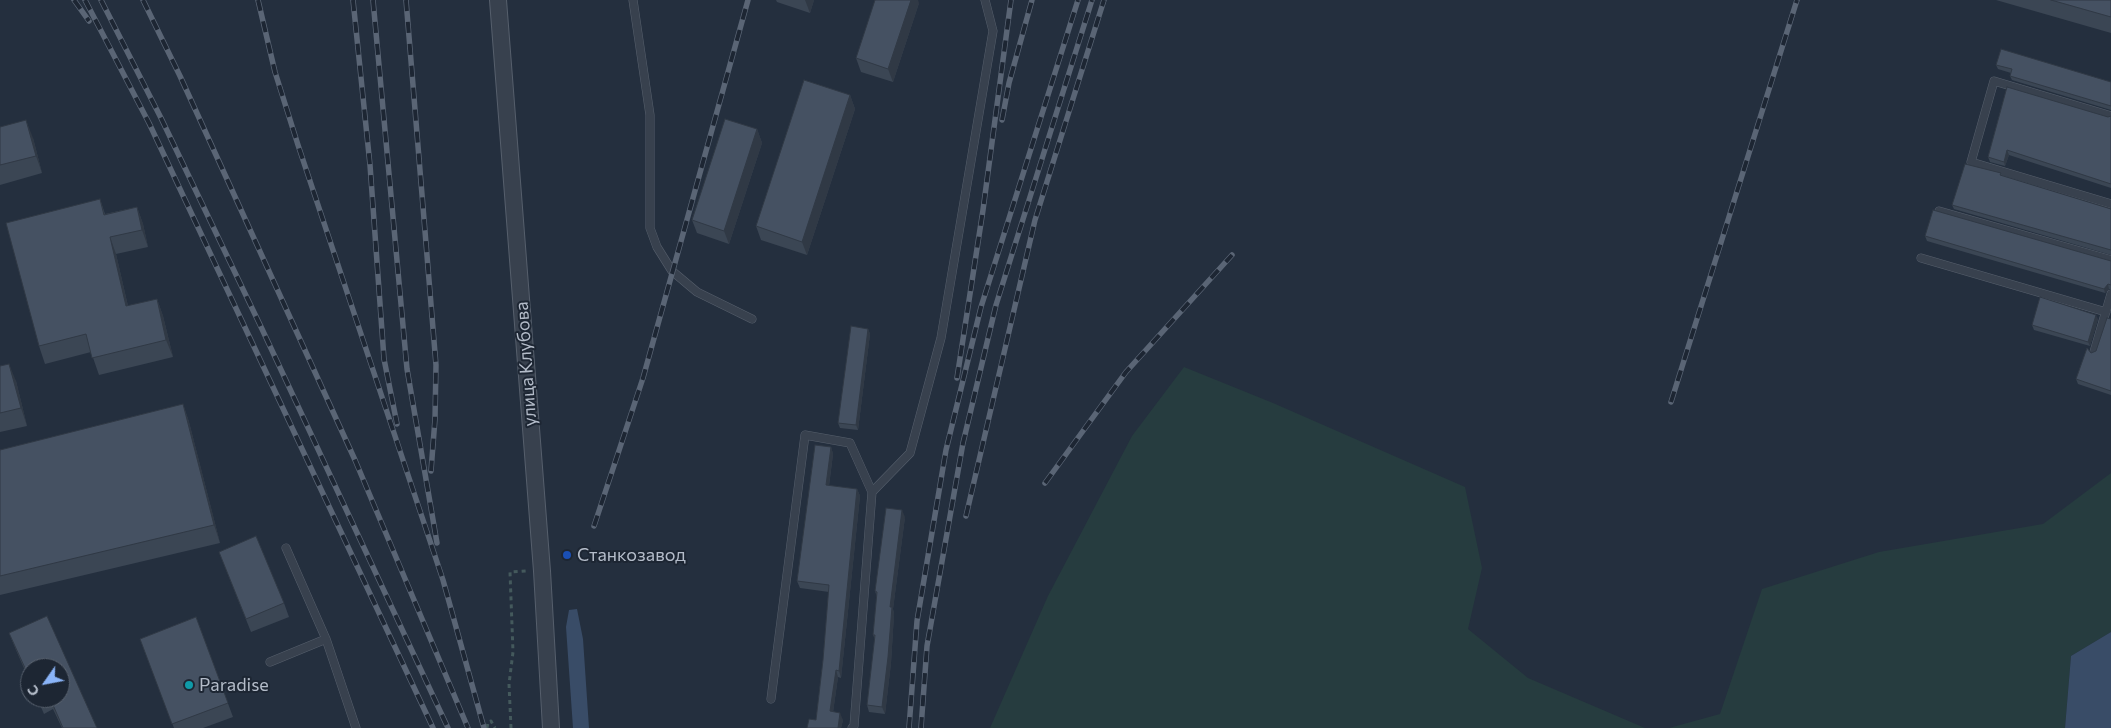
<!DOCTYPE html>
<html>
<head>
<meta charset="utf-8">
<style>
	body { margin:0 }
	#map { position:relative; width:2111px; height:728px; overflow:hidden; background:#242f3e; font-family:Commissioner,sans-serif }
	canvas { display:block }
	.north { position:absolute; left:20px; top:658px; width:50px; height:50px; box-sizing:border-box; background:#1d2633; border:1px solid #59626f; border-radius:50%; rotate:237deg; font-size:14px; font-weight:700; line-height:20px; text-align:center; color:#b4bcc9 }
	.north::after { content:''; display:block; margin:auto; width:18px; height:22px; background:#8ab4f8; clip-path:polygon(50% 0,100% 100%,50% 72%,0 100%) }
</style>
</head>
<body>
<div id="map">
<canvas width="2111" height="728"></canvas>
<div class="north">С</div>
</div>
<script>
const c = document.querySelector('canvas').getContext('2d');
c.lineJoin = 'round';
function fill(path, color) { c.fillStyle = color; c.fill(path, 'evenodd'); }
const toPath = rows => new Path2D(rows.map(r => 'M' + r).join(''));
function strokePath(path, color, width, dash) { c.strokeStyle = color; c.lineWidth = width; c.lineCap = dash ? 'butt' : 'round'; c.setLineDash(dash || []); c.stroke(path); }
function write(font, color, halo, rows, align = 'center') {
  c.font = font + ' Commissioner,sans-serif'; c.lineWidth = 4; c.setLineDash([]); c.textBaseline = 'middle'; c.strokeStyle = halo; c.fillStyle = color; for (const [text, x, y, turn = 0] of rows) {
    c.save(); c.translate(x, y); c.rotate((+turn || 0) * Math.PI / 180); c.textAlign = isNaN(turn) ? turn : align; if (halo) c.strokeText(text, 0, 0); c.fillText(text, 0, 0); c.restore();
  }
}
const green = toPath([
	[1184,367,1273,403,1465,487,1482,568,1468,629,1528,678,1645,728,990,728,1048,596,1132,436],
	[2111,473,2111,632,2071,656,2065,728,1669,728,1720,714,1762,589,1879,552,2043,524]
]);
const water = toPath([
	[577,609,583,639,589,728,573,728,566,627,569,610],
	[2111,632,2111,728,2065,728,2071,656]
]);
const path = toPath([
	[487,728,488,722,491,721,495,728],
	[511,728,509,684,513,652,510,572,527,571]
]);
const lane = toPath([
	[633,0,650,115,650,228,657,247,672,271,697,292,752,319],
	[2111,116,1994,81,1971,162,2111,204],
	[1939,211,2111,260],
	[1921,258,2106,312],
	[2094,352,2111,294],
	[286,548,326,639,356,728],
	[270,662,326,639],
	[771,699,805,435,850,443,872,492],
	[852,728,854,726,872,492,910,453,941,338,993,31,985,0]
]);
const street = toPath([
	[498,0,542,571,551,728]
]);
const rail = toPath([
	[74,0,89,21],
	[85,0,149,123,433,728],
	[101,0,161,118,262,329,448,728],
	[143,0,180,76,355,460,468,728],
	[258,0,275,72,298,145,443,580,484,728],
	[353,0,370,165,384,359,397,424],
	[373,0,407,369,437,543],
	[406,0,436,365,435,419,431,471],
	[1002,120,1009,83,1032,0],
	[957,378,983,210,1011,0],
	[1671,402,1797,0],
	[1045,483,1126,372,1232,255],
	[966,516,1035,220,1104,0],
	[594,526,643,378,748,0],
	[909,728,917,621,946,450,981,307,1078,0],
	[921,728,927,646,963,443,996,305,1092,0]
]);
const wall = toPath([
	[776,0,814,0,810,13,777,2],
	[1996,0,2111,0,2111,33],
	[919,3,893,82,861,72,856,58],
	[1996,65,2111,82,2111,110,2012,80,2010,76,2011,73,1998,69],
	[2007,87,2108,117,2111,116,2111,188,2009,155,2005,166,1990,162,1988,157],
	[850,95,855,109,807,255,761,240,756,226],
	[0,127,33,138,42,173,0,185],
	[757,129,762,143,729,244,697,233,692,220],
	[2001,173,2002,175,2111,209,2111,255,1954,209,1952,205],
	[100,199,105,214,137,207,143,224,148,247,116,254,128,306,157,299,163,316,173,357,99,375,91,352,45,364,39,346],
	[1925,236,2111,261,2111,289,2109,289,2105,293,1927,241],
	[2098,319,2090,346,2034,330,2032,325],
	[2111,319,2111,395,2078,384,2076,379,2091,353,2096,351],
	[868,329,870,334,858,430,840,428,838,423],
	[0,366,16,381,27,426,0,432],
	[183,404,189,422,220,543,0,595,0,450],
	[831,447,833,454,829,486,857,489,860,496,841,678,838,677,833,712,843,720,841,728,807,728,816,720,823,660,829,592,800,588,797,581],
	[905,517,893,609,894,614,891,663,885,714,869,712,867,705,875,639,873,635,877,597,875,591],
	[219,552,284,603,289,617,251,632],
	[196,617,233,717,203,728,174,728,140,639],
	[9,633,97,728,62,728,53,709,44,714,37,698,60,698,30,668,30,682,16,650]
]);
const shadedWall = toPath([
	[805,0,814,0,810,13],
	[911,0,918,0,919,3,893,82,888,69],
	[850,95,855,109,807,255,802,242],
	[26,120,33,138,42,173,36,156],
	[757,129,762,143,729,244,724,231],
	[2007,150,2009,155,2005,166,2004,162],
	[137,207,143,224,148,247,142,230],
	[110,237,116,254,132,324,126,306],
	[2108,284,2109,289,2105,293,2104,289],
	[157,299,163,316,173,357,166,340],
	[2096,315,2098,319,2090,346,2088,342],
	[868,329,870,334,858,430,856,425],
	[9,364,16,381,27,426,21,408],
	[183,404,189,422,220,543,214,525],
	[831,447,833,454,828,492,826,485],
	[857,489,860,496,841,678,839,671],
	[902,510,905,517,893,609,894,614,891,663,885,714,882,707,890,607],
	[836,670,838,677,832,719,830,711],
	[840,713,843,720,841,728,838,728]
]);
const building = toPath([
	[875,0,911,0,888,69,856,58,875,0],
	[2051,0,2111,0,2111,17,2051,0],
	[2001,49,2111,82,2111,106,2010,76,2012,69,1996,65,2001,49],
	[804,80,850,95,802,242,756,226,804,80],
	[2007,87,2108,117,2111,116,2111,184,2007,150,2004,162,1988,157,2007,87],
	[725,119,757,129,724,231,692,220,725,119],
	[26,120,36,156,0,165,0,127,26,120],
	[1965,164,2001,173,2000,175,2111,209,2111,250,1952,205,1965,164],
	[100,199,104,215,137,207,142,230,110,237,126,306,157,299,166,340,92,358,86,334,39,346,6,223,100,199],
	[1933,210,2111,261,2111,285,2108,284,2104,289,1925,236,1933,210],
	[2040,297,2096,315,2088,342,2032,325,2040,297],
	[2107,318,2111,319,2111,391,2076,379,2087,348,2091,353,2096,351,2107,318],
	[851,326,868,329,856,425,838,423,851,326],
	[9,364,21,408,0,413,0,366,9,364],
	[183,404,214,525,0,576,0,450,183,404],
	[815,445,831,447,826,485,857,489,839,671,836,670,830,711,840,713,838,728,807,728,809,719,816,720,823,660,829,585,797,581,815,445],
	[886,508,902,510,890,607,892,607,888,657,882,707,867,705,875,635,873,635,877,592,875,591,886,508],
	[256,536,284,603,246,619,219,552,256,536],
	[47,616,97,728,63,728,50,698,60,698,60,668,30,668,30,679,9,633,47,616],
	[196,617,228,703,172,724,140,639,196,617]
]);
const markers = [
	[567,555,5,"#1a4fb4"],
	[189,685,5,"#0f9aa8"]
];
const streetNames = [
	["улица Клубова",526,364,-94]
];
const poiNames = [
	["Станкозавод",577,555],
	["Paradise",199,685]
];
fill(green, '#263c3f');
fill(water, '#394c67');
strokePath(lane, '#565f6c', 9);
strokePath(street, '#565f6c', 18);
strokePath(path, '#44595c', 3, [4, 4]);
strokePath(lane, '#38414e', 8);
strokePath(street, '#38414e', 16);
strokePath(rail, '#5a6575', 5.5);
strokePath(rail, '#1d2633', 4, [11]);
fill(wall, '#3b4654');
fill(shadedWall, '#303945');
fill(building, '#455162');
strokePath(building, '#303945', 1);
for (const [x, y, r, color] of markers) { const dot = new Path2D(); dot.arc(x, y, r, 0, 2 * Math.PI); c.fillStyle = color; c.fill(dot); strokePath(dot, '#1d2633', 2); }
write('18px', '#b4bcc9', '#1d2633', streetNames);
write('18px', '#b4bcc9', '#1d2633', poiNames, 'left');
</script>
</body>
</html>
